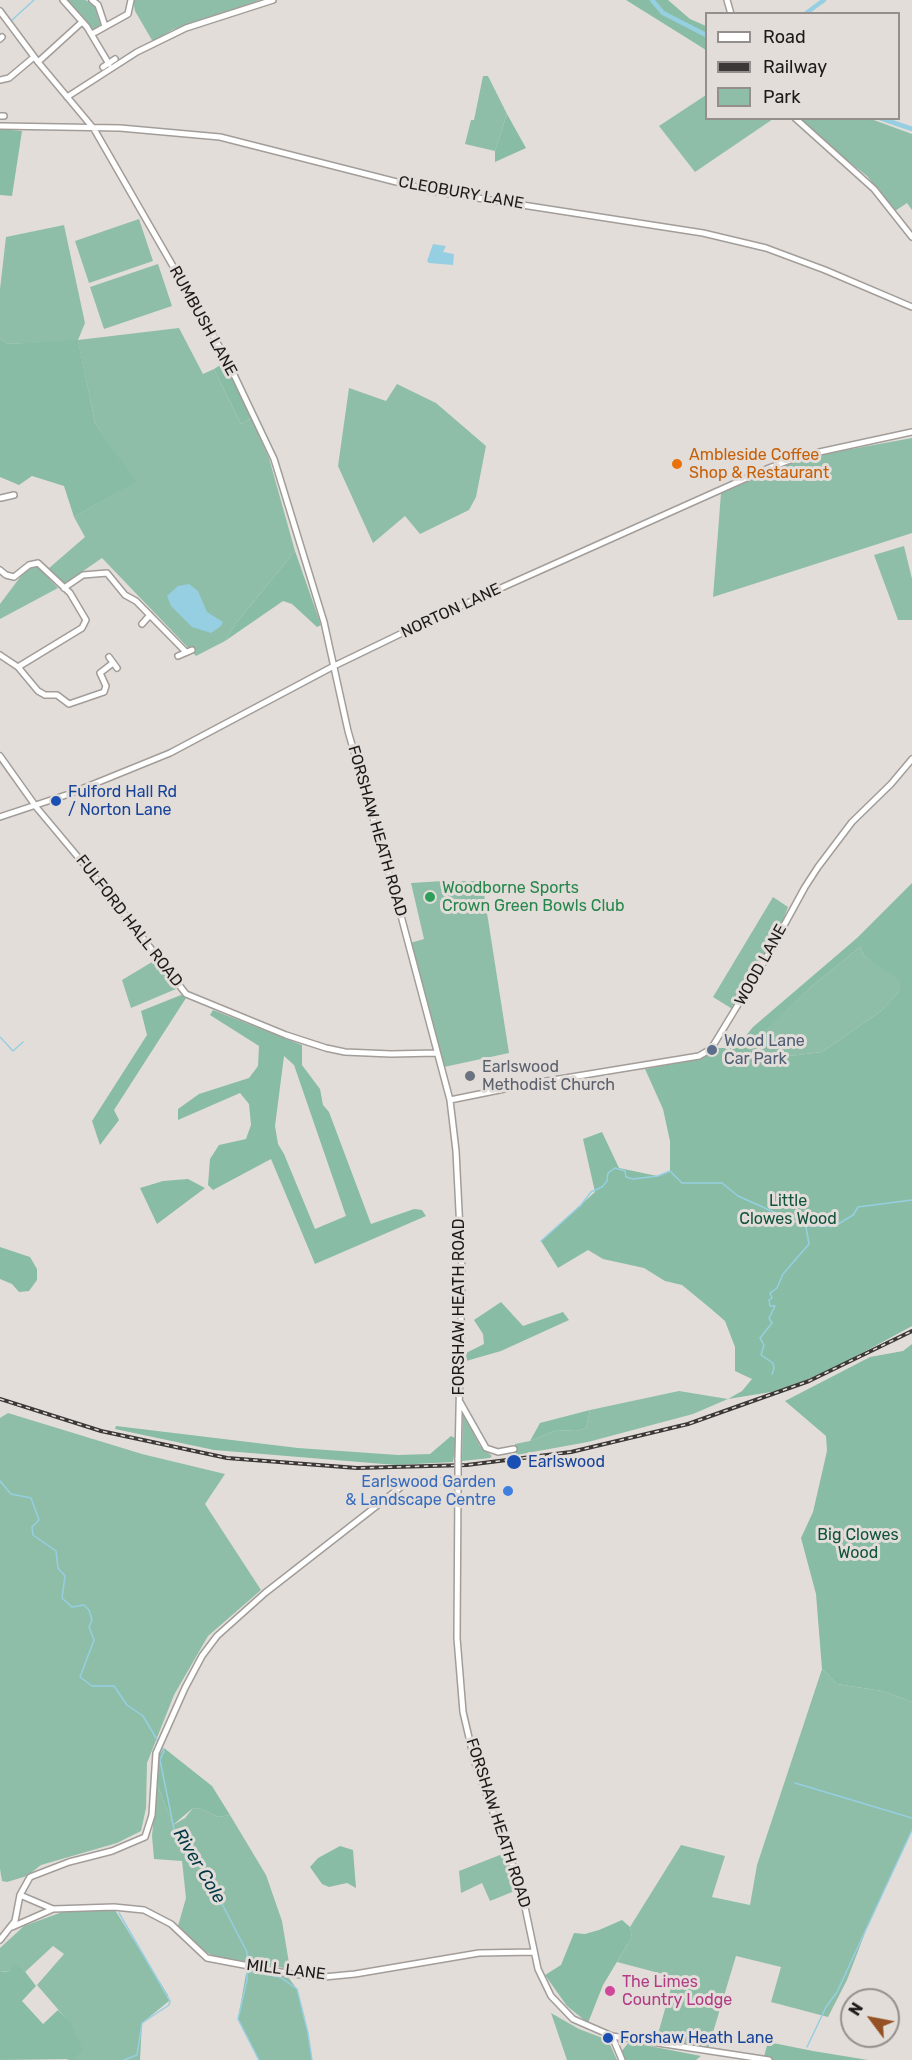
<!DOCTYPE html>
<html>
<head>
<meta charset="utf-8">
<style>
	body { margin:0 }
	#map { position:relative; width:912px; height:2060px; overflow:hidden; background:#e3ddd9; font-family:Rubik,sans-serif }
	canvas { display:block }
	.legend { position:absolute; left:705px; top:12px; width:195px; height:108px; box-sizing:border-box; background:#e3ddd9; border:2px solid #948f8d; margin:0; padding:8px 10px; list-style:none; font-size:18px; color:#1d1b1a }
	.legend li { display:flex; align-items:center; gap:12px; height:30px }
	.legend b { width:30px; border:2px solid #948f8d }
	.north { position:absolute; left:840px; top:1988px; width:60px; height:60px; box-sizing:border-box; background:#e3ddd9; border:2px solid #948f8d; border-radius:50%; rotate:302deg; font-size:16px; font-weight:700; line-height:24px; text-align:center; color:#1d1b1a }
	.north::after { content:''; display:block; margin:auto; width:21px; height:27px; background:#955123; clip-path:polygon(50% 0,100% 100%,50% 72%,0 100%) }
</style>
</head>
<body>
<div id="map">
<canvas width="912" height="2060"></canvas>
<ul class="legend">
<li><b style="height:8px;background:#fff"></b>Road</li>
<li><b style="height:8px;background:#3b3837"></b>Railway</li>
<li><b style="height:16px;background:#8ebea8"></b>Park</li>
</ul>
<div class="north">N</div>
</div>
<script>
const c = document.querySelector('canvas').getContext('2d');
c.lineJoin = 'round';
function fill(path, color) { c.fillStyle = color; c.fill(path, 'evenodd'); }
const toPath = rows => new Path2D(rows.map(r => 'M' + r).join(''));
function strokePath(path, color, width, dash) { c.strokeStyle = color; c.lineWidth = width; c.lineCap = dash ? 'butt' : 'round'; c.setLineDash(dash || []); c.stroke(path); }
function write(font, color, halo, rows, align = 'center') {
  c.font = font + ' Rubik,sans-serif'; c.lineWidth = 6; c.setLineDash([]); c.textBaseline = 'middle'; c.strokeStyle = halo; c.fillStyle = color; for (const [text, x, y, turn = 0] of rows) {
    c.save(); c.translate(x, y); c.rotate((+turn || 0) * Math.PI / 180); c.textAlign = isNaN(turn) ? turn : align; if (halo) c.strokeText(text, 0, 0); c.fillText(text, 0, 0); c.restore();
  }
}
const green = toPath([
	[65,0,85,0,94,4,101,26,94,30,89,27,85,19],
	[133,0,260,0,172,30,153,42,135,11],
	[483,76,488,76,507,114,495,151,465,144,471,120,474,120],
	[706,95,706,118,773,119,695,172,659,126],
	[799,119,871,119,912,134,912,210,907,203,895,211,867,176,820,139],
	[139,219,153,261,89,283,75,241],
	[64,225,85,323,78,340,179,328,203,374,214,369,241,424,251,418,269,458,295,551,237,622,225,641,196,656,102,558,66,583,63,584,48,569,85,537,74,517,135,482,95,423,78,341,7,344,0,338,0,289,6,237],
	[158,264,172,306,104,329,90,287],
	[397,384,436,403,486,446,476,497,469,510,420,534,405,516,373,543,338,466,349,388,386,401],
	[912,438,912,533,713,597,721,493,802,458],
	[904,546,912,579,912,620,898,620,874,555],
	[37,566,58,588,0,619,0,604,21,576,31,567],
	[443,881,482,881,509,1053,444,1067,410,943,424,939,411,883],
	[773,897,788,907,780,928,734,1010,713,997],
	[860,947,864,956,901,979,899,992,881,1011,822,1052,773,1058,737,1057,811,987],
	[157,959,176,989,131,1008,122,980],
	[679,1391,728,1399,693,1414,588,1442,516,1455,515,1444,530,1441,557,1430,576,1431,586,1428,590,1410],
	[8,1413,142,1454,225,1474,205,1504,261,1590,208,1636,174,1695,147,1763,146,1808,141,1831,117,1843,41,1865,27,1876,7,1882,2,1881,0,1869,0,1418],
	[463,1413,480,1446,492,1456,490,1458,462,1461],
	[822,1669,837,1684,882,1691,912,1702,912,1830,868,1925,847,1980,828,2017,771,2002,781,1967,736,1956,708,2049,656,2041,674,1977,617,1962,632,1937,630,1927,681,1845,725,1856,712,1897,750,1905,757,1865],
	[157,1784,173,1825,185,1818,193,1808,202,1809,218,1817,230,1815,266,1875,282,1921,290,1969,213,1956,198,1947,178,1926,186,1898,182,1861,154,1859,152,1836],
	[505,1853,517,1890,490,1901,482,1883,461,1893,459,1871],
	[115,1910,168,1995,169,2001,142,2023,140,2060,66,2060,72,2058,69,2022,37,1985,64,1954,53,1946,25,1972,23,1969,0,1972,0,1948,24,1926,65,1911],
	[247,1968,288,1977,297,1989,308,2033,312,2060,259,2060,238,2019],
	[551,2013,579,2029,608,2040,617,2060,567,2060]
]);
const forest = toPath([
	[626,0,668,0,690,19,706,26,706,50],
	[507,114,526,148,495,162,495,151],
	[0,129,22,131,12,196,0,195],
	[0,338,7,344,78,340,95,423,136,482,74,517,64,486,32,476,19,485,0,477],
	[225,362,251,418,241,424,214,369],
	[295,551,321,625,317,627,292,604,283,601,225,641,237,622],
	[912,883,912,1326,829,1371,777,1391,728,1399,742,1391,752,1379,735,1371,735,1347,725,1321,710,1308,682,1285,665,1281,644,1268,603,1259,588,1250,558,1268,541,1241,595,1192,583,1139,602,1132,619,1168,657,1176,670,1171,670,1141,663,1109,645,1069,700,1059,717,1048,736,1048,753,1027,857,938],
	[860,947,864,956,900,980,899,992,881,1011,822,1052,773,1058,738,1057,811,987],
	[181,995,186,998,114,1110,119,1120,100,1145,92,1121,147,1035,141,1011],
	[213,1010,302,1045,302,1065,320,1089,323,1105,329,1112,371,1224,414,1209,422,1210,426,1216,315,1264,271,1159,213,1190,208,1185,210,1159,219,1145,246,1139,251,1125,249,1104,240,1093,178,1120,178,1109,199,1094,249,1078,258,1066,259,1046,210,1015],
	[284,1056,294,1065,346,1216,315,1229,284,1154,278,1144,275,1126],
	[188,1179,205,1188,157,1224,140,1188,163,1181],
	[0,1247,30,1257,37,1269,37,1280,29,1291,19,1292,12,1284,0,1279],
	[501,1302,523,1326,563,1312,569,1320,501,1351,466,1361,466,1353,484,1344,483,1334,474,1320],
	[912,1344,912,1702,882,1691,837,1684,822,1669,816,1594,801,1538,813,1512,827,1451,826,1436,785,1401,870,1357,903,1351],
	[590,1410,586,1428,576,1431,557,1430,530,1441,540,1423],
	[116,1426,298,1448,398,1455,430,1454,451,1436,455,1438,456,1442,453,1462,396,1465,214,1450,115,1429],
	[164,1748,212,1786,230,1815,218,1817,202,1809,193,1808,173,1825,157,1784,159,1755],
	[340,1846,353,1850,356,1888,347,1883,329,1887,322,1884,310,1867,318,1858],
	[622,1920,630,1927,632,1937,603,1985,588,2023,567,2006,545,1975,561,1965,574,1933,585,1934,599,1930],
	[14,1965,23,1969,36,1986,22,2001,43,2024,58,2010,70,2022,83,2051,72,2059,0,2060,0,1972,10,1971],
	[629,2042,701,2056,696,2060,624,2060,621,2052],
	[768,2042,813,2051,868,2060,763,2060]
]);
const water = toPath([
	[433,244,446,246,443,252,454,254,453,265,429,263,427,261],
	[189,584,198,591,207,612,223,622,221,626,211,633,192,627,171,606,167,596,178,586]
]);
const stream = toPath([
	[11,21,34,0],
	[0,1037,13,1051,23,1042],
	[541,1241,581,1205,591,1192,602,1187,607,1181,608,1173,615,1168,625,1171,626,1177,633,1179,658,1176,670,1171,682,1183,722,1183,738,1196,805,1226,835,1226,853,1215,858,1207,912,1200],
	[772,1374,774,1368,773,1363,761,1355,764,1345,760,1338,772,1323,769,1318,775,1306,770,1306,769,1300,772,1298,770,1293,777,1288,783,1274,809,1244,806,1227],
	[0,1481,11,1494,31,1498,39,1520,32,1527,33,1535,56,1551,58,1568,65,1576,62,1598,72,1607,84,1605,89,1610,92,1620,89,1627,94,1640,80,1677,92,1686,114,1686,127,1705,143,1716,159,1743],
	[161,1747,164,1751,160,1760,174,1829,204,1869,247,1952,247,1980,238,2019,259,2060],
	[795,1783,912,1818],
	[119,1913,170,2001,169,2005,142,2023,137,2055,124,2060],
	[248,1971,280,1977,297,1989,308,2033,312,2060],
	[807,2047,826,2007,837,1992,912,1830]
]);
const canal = toPath([
	[652,0,663,13,706,35],
	[805,14,824,0],
	[880,118,912,129]
]);
const minor = toPath([
	[63,0,87,27,109,64],
	[92,0,98,5,105,26],
	[727,0,731,14],
	[0,11,38,62,94,129,227,360,274,459,324,622,348,731,400,912,450,1100,456,1151,462,1271,458,1459],
	[92,34,128,14,131,0],
	[0,39,2,37],
	[38,62,82,22],
	[103,67,115,59],
	[0,80,9,78,34,57],
	[67,97,137,52,186,28,273,0],
	[0,116,4,116],
	[795,118,874,189,912,237],
	[0,126,120,128,220,137,432,191,703,233,766,248,825,270,912,307],
	[1,498,14,495],
	[0,570,6,575,14,577,29,565,38,563,70,593,86,620,82,628,18,667],
	[64,588,83,575,107,573,125,595,136,601,185,651],
	[142,624,150,615],
	[0,655,18,667],
	[178,656,192,650],
	[109,657,117,668],
	[18,667,38,691,45,695,57,695,69,704,104,692,106,686,100,673,113,663],
	[0,756,37,808,108,893,186,994,286,1035,326,1048,345,1052,391,1054,437,1053],
	[0,817,69,794,170,753,332,667,425,622,769,468,801,456,912,432],
	[450,1100,529,1084,699,1056,711,1049,764,962,805,887,818,867,852,822,891,784,912,759],
	[460,1402,486,1448,498,1452,514,1449],
	[20,1895,53,1909],
	[12,1927,53,1909,114,1907,144,1910,171,1924,207,1958,291,1974,324,1977,355,1974,479,1953,534,1952],
	[0,1940,15,1921,20,1895,30,1877,69,1862,112,1851,145,1837,152,1815,156,1753,185,1688,202,1656,217,1636,265,1593,406,1483,419,1480,458,1482,457,1638,463,1712,475,1763,521,1888,538,1969,551,1996,573,2019,612,2036,769,2060],
	[612,2036,622,2060]
]);
const rail = toPath([
	[0,1399,101,1431,227,1458,357,1468,467,1465,571,1452,688,1424,809,1381,912,1331]
]);
const minorBridge = toPath([
	[458,1459,458,1482]
]);
const markers = [
	[677,464,6,"#e8710a"],
	[56,801,6,"#1a4fb4"],
	[430,897,6,"#2e9e5b"],
	[712,1050,6,"#5c6f8a"],
	[470,1076,6,"#6b7280"],
	[514,1462,8,"#1a4fb4"],
	[508,1491,6,"#3f7fe0"],
	[610,1991,6,"#d1479c"],
	[608,2038,6,"#1a4fb4"]
];
const streetNames = [
	["CLEOBURY LANE",461,193,10],
	["RUMBUSH LANE",203,321,61],
	["NORTON LANE",451,611,-25],
	["FORSHAW HEATH ROAD",377,831,74],
	["FULFORD HALL ROAD",129,921,52],
	["WOOD LANE",761,965,-61],
	["FORSHAW HEATH ROAD",459,1307,-90],
	["FORSHAW HEATH ROAD",498,1823,72],
	["MILL LANE",286,1970,7]
];
const foodNames = [
	["Ambleside Coffee",689,455],
	["Shop & Restaurant",689,473]
];
const transitNames = [
	["Fulford Hall Rd",68,792],
	["/ Norton Lane",68,810],
	["Earlswood",528,1462],
	["Forshaw Heath Lane",620,2038]
];
const leisureNames = [
	["Woodborne Sports",442,888],
	["Crown Green Bowls Club",442,906]
];
const serviceNames = [
	["Wood Lane",724,1041],
	["Car Park",724,1059]
];
const worshipNames = [
	["Earlswood",482,1067],
	["Methodist Church",482,1085]
];
const parkNames = [
	["Little",788,1201],
	["Clowes Wood",788,1219],
	["Big Clowes",858,1535],
	["Wood",858,1553]
];
const shopNames = [
	["Earlswood Garden",496,1482],
	["& Landscape Centre",496,1500]
];
const hotelNames = [
	["The Limes",622,1982],
	["Country Lodge",622,2000]
];
const waterNames = [
	["River Cole",199,1866,59]
];
fill(green, '#8ebea8');
fill(forest, '#88bca4');
fill(water, '#96cfe2');
strokePath(stream, '#96cfe2', 1.5);
strokePath(canal, '#96cfe2', 4.5);
strokePath(minor, '#a29d99', 8);
strokePath(minor, '#fff', 5);
strokePath(rail, '#3b3837', 4);
strokePath(rail, '#e3ddd9', 1.5, [4.5]);
strokePath(minorBridge, '#a29d99', 8, []);
strokePath(minorBridge, '#fff', 5);
for (const [x, y, r, color] of markers) { const dot = new Path2D(); dot.arc(x, y, r, 0, 2 * Math.PI); c.fillStyle = color; c.fill(dot); strokePath(dot, '#e3ddd9', 2); }
write('16px', '#1d1b1a', '#e3ddd9', streetNames);
write('16px', '#c56008', '#e3ddd9', foodNames, 'left');
write('16px', '#164399', '#e3ddd9', transitNames, 'left');
write('16px', '#27864d', '#e3ddd9', leisureNames, 'left');
write('16px', '#4e5e75', '#e3ddd9', serviceNames, 'left');
write('16px', '#5b616d', '#e3ddd9', worshipNames, 'left');
write('16px', '#10533c', '#e3ddd9', parkNames);
write('16px', '#366cbe', '#e3ddd9', shopNames, 'right');
write('16px', '#b23c85', '#e3ddd9', hotelNames, 'left');
write('italic 18px', '#003845', '#e3ddd9', waterNames);
</script>
</body>
</html>
